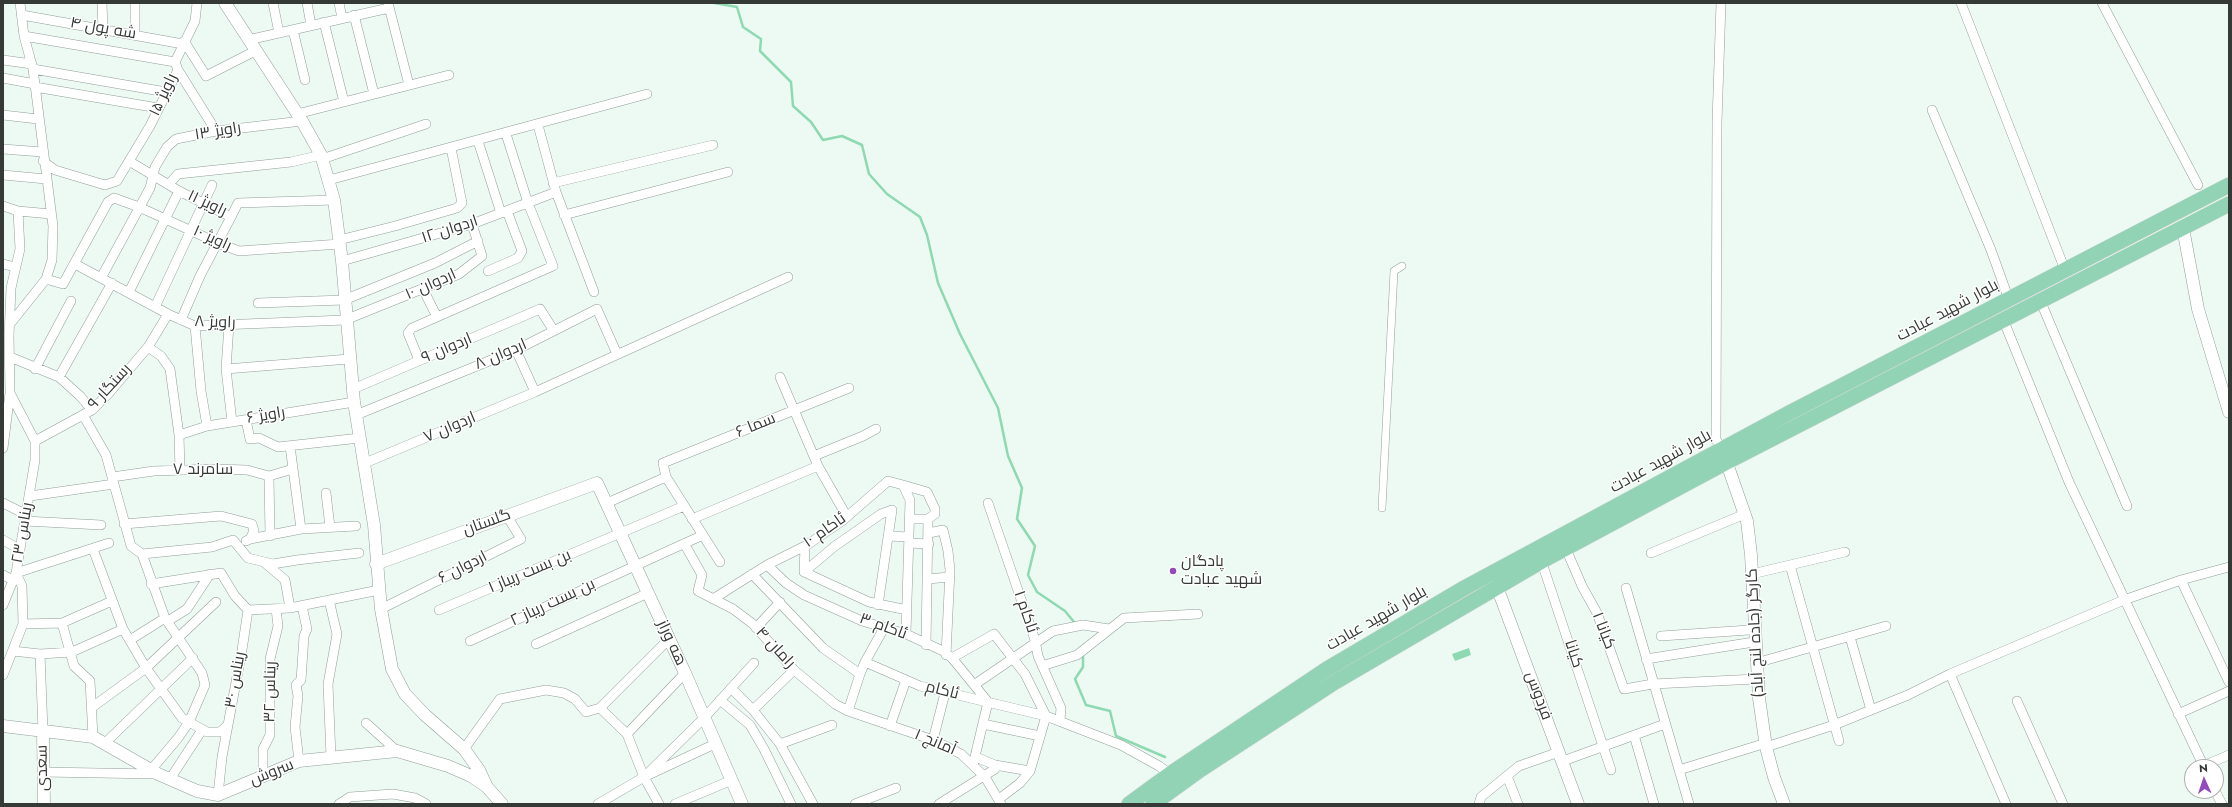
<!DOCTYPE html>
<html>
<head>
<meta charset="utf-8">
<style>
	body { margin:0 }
	#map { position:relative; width:2232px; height:807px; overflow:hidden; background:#edfaf3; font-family:Jost,sans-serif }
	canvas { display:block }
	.frame { position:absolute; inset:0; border:4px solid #353a37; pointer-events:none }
	.north { position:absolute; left:2184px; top:759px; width:40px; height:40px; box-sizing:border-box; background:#fff; border:1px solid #aeb0af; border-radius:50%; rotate:357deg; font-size:11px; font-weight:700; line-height:16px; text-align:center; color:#353a37 }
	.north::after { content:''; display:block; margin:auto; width:14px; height:18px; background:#934abd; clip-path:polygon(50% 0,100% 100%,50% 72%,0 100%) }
</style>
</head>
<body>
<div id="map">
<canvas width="2232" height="807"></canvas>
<div class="frame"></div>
<div class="north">N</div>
</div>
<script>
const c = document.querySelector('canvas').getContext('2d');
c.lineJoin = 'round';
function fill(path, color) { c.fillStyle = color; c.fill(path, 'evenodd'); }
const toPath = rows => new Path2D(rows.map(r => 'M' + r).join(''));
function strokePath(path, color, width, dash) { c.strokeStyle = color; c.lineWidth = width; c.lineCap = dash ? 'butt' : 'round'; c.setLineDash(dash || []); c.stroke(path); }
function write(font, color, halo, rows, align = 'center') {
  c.font = font + ' Jost,Cairo,sans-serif'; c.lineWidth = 3; c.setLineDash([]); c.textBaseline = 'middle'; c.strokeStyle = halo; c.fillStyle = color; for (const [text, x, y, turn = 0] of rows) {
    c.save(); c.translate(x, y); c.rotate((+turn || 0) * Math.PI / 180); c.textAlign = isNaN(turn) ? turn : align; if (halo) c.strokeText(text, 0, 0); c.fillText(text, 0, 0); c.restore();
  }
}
const water = toPath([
	[1469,648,1471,655,1455,661,1452,654]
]);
const stream = toPath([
	[714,3,737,7,743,27,761,39,760,51,791,82,793,106,811,122,823,140,842,136,862,145,869,174,887,194,920,217,927,235,938,283,960,334,998,408,1008,456,1022,488,1017,519,1035,546,1028,575,1037,592,1065,611,1074,622],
	[1083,655,1083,667,1075,679,1086,705,1110,711,1116,736,1165,757]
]);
const pedestrian = toPath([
	[1382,508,1394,271,1402,266]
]);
const minor = toPath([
	[102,3,103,30],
	[135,3,135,35],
	[273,3,279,33],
	[307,3,311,25],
	[339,3,342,18],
	[388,3,409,85],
	[1961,3,2065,270],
	[2102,3,2198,185],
	[22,15,183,44],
	[354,15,374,94],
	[324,22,344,102],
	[293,30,305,80],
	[24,36,175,62],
	[248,40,389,8],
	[184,41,206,76,255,51],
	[3,60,32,64],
	[33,69,166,92],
	[178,70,216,131],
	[3,78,35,84],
	[35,87,158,108],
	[1932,110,1991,250,2009,300],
	[297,114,449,75],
	[3,115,38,119],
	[538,125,556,192,594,292],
	[478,141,501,213],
	[3,149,42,152],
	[322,159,426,124],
	[43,161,55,170,105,185,117,181,150,126,178,70,175,62,195,21,197,3],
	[129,161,179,191,231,217,238,203,334,200],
	[3,175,46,179],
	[329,180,647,94],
	[553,183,713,145],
	[169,184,178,174,291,162,321,155],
	[3,206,18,211,51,214],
	[564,215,728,172],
	[339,240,395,226,457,208,462,203,451,148],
	[342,261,472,224,556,192],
	[3,264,15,267],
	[75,264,168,314,195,326,345,320,459,274,482,256,472,224],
	[488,271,518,258,522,251,507,211],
	[101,278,150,188,155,167,167,147,176,139,216,131,302,121],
	[46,279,63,284,108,202,114,198,139,207,218,243,239,251,340,244],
	[423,289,437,317],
	[129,292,179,191],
	[2040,300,2127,506],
	[258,303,344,300,435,263,478,241],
	[155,307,212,185],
	[2003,319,2069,482,2204,767],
	[181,320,200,276,231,217],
	[10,324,46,279,52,260,53,226,33,69,24,36,20,3],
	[229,325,226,369,232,422],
	[195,326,201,391,207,426],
	[148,347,161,356,170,369,179,435,180,470],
	[516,350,535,392],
	[10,357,59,377,80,396,92,410],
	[419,360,408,333,412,328,553,266,528,203,506,134],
	[35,369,71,301],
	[226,369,349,359],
	[59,377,112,283],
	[780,377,818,466,847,517],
	[353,389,540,309,554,331],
	[83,415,106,455,131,546,142,554,165,618,202,673,205,685,189,722,178,738,151,770],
	[356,415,516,350,597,309,617,354],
	[246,420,250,439,259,438,278,447,360,438],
	[179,435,207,426,354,402],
	[35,441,92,410,108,394,148,347,168,314],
	[290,446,301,529],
	[3,448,10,393,9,336,11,288,20,249,18,211],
	[1721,450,1716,439,1717,122,1721,3],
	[814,456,863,436,876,429],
	[365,463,535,392,788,277],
	[269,476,270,536],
	[112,477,154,471,215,469,247,470,269,476,293,469],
	[903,485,927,492,935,509,935,514,928,519],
	[326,493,330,527],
	[30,496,114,484],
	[3,503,27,515],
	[607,503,666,477],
	[988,503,1035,640,1038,656,1061,708,1060,720],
	[692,519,818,466],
	[911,519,928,519,926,645],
	[25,521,101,525],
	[124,524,221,516,252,524,254,531,250,539],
	[929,533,943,530,948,551,950,570,946,655],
	[888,536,909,537],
	[3,540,19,549],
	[246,541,250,539,301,529,356,526],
	[909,543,929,544],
	[685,545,702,575,698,591,733,609,753,624,794,670,835,704,848,711,933,740,961,754,985,777,1001,804],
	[805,547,804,572,869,602,907,610],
	[93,549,123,629,146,668,182,718,207,732,220,732,228,725],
	[1566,549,1582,586,1597,613,1624,689,1653,684,1757,679],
	[1651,553,1745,514],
	[142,554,212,547,233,540,248,558,273,564,297,560,359,553],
	[1540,557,1611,770],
	[720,562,666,477,663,463,849,388],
	[265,563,285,580,290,608],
	[767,565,786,583,804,595,862,621,906,634,943,651,952,658,988,702,973,765],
	[1790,565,1839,741],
	[804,572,835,546,881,514,892,510],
	[752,574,823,648,860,674,865,662,920,686,1046,716,1121,745,1159,766,1170,774],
	[1752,574,1845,552],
	[3,575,13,580],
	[928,579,949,577],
	[2181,580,2229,682],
	[151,584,221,573,235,596,248,610,242,650,222,757,218,795],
	[1626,588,1689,804],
	[713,599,767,565,807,545,842,521,888,481,903,485,910,500,906,634],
	[329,600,337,634,328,684,331,757],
	[3,605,16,573,109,543],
	[878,605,892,510],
	[381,609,521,539,507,516],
	[248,610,290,608,379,590],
	[439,610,684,506],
	[168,621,187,609,210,574],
	[62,623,74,666,90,681,93,737],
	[23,624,62,623,112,601],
	[756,628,780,602],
	[1661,636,1749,630],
	[1850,637,1871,710],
	[130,640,165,618],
	[470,641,703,535],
	[536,644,648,593],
	[13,651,40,654,72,652,123,629],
	[40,654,43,731],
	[952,658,994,634,1025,674,1046,716,1030,771,1020,783,999,799],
	[1646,659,1754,642],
	[865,662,884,628],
	[1756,663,1886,626],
	[1042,666,1077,655,1124,618,1198,614],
	[1950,674,2006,804],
	[3,675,23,624,22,586,16,573,35,460,35,441,10,393],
	[974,685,1053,631,1083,625,1109,629],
	[731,688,753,710,794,670],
	[720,700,750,725,764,749,791,804],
	[2017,701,2063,804],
	[91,708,146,668,216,602],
	[600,708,669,639],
	[753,710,780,744,813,804],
	[848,711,860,674],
	[2178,714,2229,691],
	[366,723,397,751],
	[983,724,1040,736],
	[890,726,906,680],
	[627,734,685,673],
	[1634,735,1654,804],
	[933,740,945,693],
	[104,744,193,658],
	[780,744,832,725],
	[1766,747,1834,725,1908,695,1950,674,2124,600,2181,580,2229,567],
	[464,749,500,699,546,690,564,693,575,699,586,712,600,708,627,734,644,777,659,804],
	[976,757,995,765,1030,771],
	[299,761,295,727,298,696,296,685,301,680,304,636,307,629,302,606],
	[1563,761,1665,724],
	[2203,766,2229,755],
	[1679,770,1766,743],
	[43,772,156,774],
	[263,775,263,749,270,735,270,659,278,626,276,609],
	[1507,776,1518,804],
	[644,777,705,717,754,663],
	[170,779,202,730],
	[2215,791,2222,804],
	[339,804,350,797,393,794,415,798,426,804],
	[598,804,644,777,717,743],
	[675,804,732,780],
	[855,804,896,788],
	[939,804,995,769],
	[1479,804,1481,797,1519,766,1559,752]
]);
const tertiary = toPath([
	[225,3,302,121,321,155,334,200,342,261,354,402,374,525,381,609,392,669,405,694,425,715,464,749,479,770,487,787],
	[2183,228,2198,309,2229,412],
	[1724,455,1747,521,1751,555,1759,698,1766,747,1774,777,1784,804],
	[376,564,597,483,685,673,742,804],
	[1494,579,1578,804],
	[3,726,93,737,158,774,197,791,218,795,299,761,397,751,448,766,471,776,487,787,502,804],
	[43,731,44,804]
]);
const primary = toPath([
	[1129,804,1170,774,1327,669,1466,587,1789,413,2229,185],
	[1153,804,1200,770,1335,682,1542,561,1727,462,2229,204]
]);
const markers = [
	[1173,571,4,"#934abd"]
];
const streetNames = [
	["شه پول ۴",103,29,10],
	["راویژ ۱۵",164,95,-65],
	["راویژ ۱۳",218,132,-9],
	["راویژ ۱۱",207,204,25],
	["اردوان ۱۲",450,230,-18],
	["راویژ ۱۰",212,239,24],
	["اردوان ۱۰",431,285,-24],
	["بلوار شهید عبادت",1948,311,-28],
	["راویژ ۸",215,323,2],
	["اردوان ۹",447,349,-23],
	["اردوان ۸",501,355,-23],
	["رستگار ۹",110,387,-47],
	["راویژ ۶",266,416,-9],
	["سما ۶",756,426,-22],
	["اردوان ۷",450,428,-23],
	["بلوار شهید عبادت",1661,462,-29],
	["سامرند ۷",203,470],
	["گلستان",487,523,-20],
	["ئاکام ۱۰",825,531,-35],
	["ریناس ۲۳",23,533,-80],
	["اردوان ۶",463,568,-27],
	["بن بست ریباز ۱",530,572,-23],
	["بن بست ریباز ۲",553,603,-25],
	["ئاکام ۱",1025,612,71],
	["بلوار شهید عبادت",1377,619,-30],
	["ئاکام ۳",883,627,20],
	["کیانا ۱",1603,631,69],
	["کارگر (جاده لنج آباد)",1756,633,-93],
	["هه وراز",671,643,65],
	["رامان ۴",775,648,47],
	["کیانا",1573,654,72],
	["ریناس ۳۰",236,680,-80],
	["ئاکام",942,691,14],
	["ریناس ۳۲",271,692,-89],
	["فردوس",1538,696,70],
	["آمانج ۱",935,743,23],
	["سعدی",43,768,-91],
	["سروش",272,773,-22]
];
const poiNames = [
	["پادگان",1181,562],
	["شهید عبادت",1181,580]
];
fill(water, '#8ed9b2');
strokePath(stream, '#8ed9b2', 2.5);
strokePath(pedestrian, '#939e98', 8);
strokePath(minor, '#939e98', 10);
strokePath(tertiary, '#939e98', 13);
strokePath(primary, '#d7d8d7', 16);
strokePath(pedestrian, '#fff', 7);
strokePath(minor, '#fff', 9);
strokePath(tertiary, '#fff', 12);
strokePath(primary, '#92d3b6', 15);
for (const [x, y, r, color] of markers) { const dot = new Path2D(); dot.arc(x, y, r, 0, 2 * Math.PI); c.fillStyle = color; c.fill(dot); strokePath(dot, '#fff', 1.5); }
write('16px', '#353a37', '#fff', streetNames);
write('16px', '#353a37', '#fff', poiNames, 'left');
</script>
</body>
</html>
